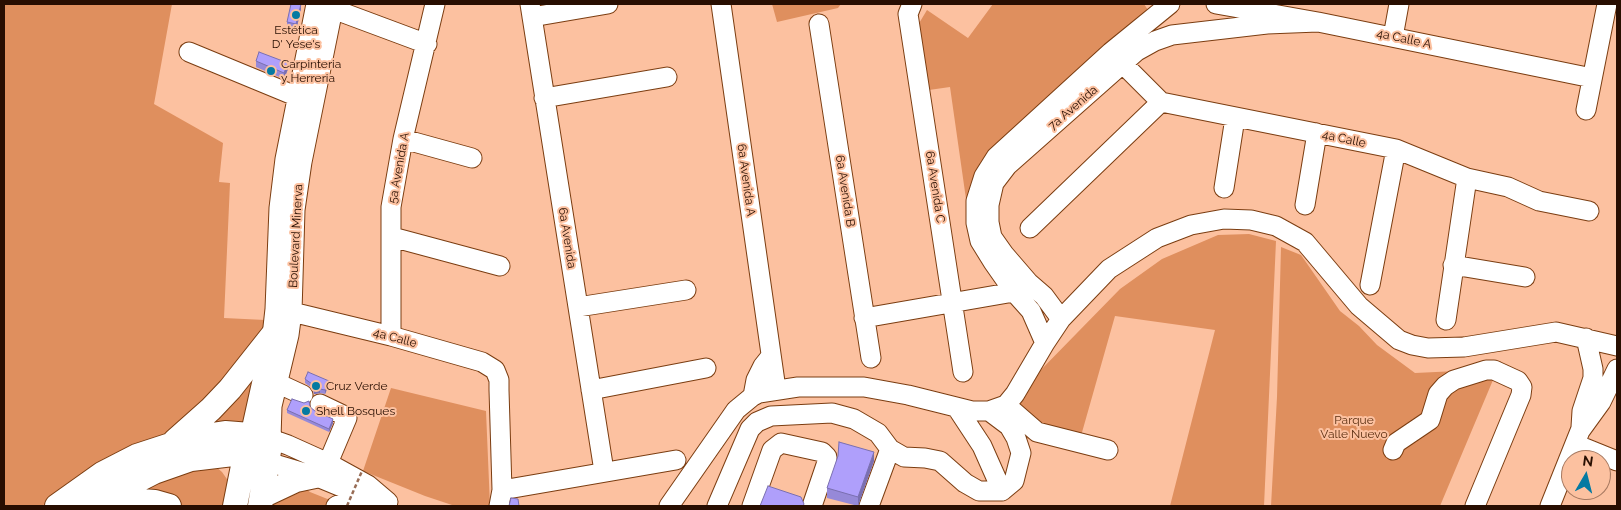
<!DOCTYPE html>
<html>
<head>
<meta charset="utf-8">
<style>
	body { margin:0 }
	#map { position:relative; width:1621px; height:510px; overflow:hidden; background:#fcc1a0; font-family:Raleway,sans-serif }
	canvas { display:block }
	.frame { position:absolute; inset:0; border:5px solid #280e01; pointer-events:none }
	.north { position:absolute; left:1561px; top:450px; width:50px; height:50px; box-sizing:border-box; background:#fcc1a0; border:1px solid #a77960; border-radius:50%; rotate:8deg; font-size:14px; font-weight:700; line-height:20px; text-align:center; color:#280e01 }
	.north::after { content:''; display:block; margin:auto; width:18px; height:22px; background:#057aa2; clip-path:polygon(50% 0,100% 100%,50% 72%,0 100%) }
</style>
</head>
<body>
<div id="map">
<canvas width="1621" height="510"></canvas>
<div class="frame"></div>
<div class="north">N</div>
</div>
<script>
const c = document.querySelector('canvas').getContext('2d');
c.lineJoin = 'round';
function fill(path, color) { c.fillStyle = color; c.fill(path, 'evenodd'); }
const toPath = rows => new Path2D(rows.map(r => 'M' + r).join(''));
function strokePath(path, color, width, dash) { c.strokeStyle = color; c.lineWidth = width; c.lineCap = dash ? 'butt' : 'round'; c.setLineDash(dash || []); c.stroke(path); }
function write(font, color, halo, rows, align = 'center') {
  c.font = font + ' Raleway,sans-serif'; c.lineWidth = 4; c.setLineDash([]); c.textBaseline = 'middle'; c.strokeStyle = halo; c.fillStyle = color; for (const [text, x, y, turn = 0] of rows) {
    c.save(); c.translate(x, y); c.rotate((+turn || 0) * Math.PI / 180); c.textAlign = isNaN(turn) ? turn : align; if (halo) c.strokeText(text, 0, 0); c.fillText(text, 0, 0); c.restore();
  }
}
const green = toPath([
	[4,4,172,4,154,104,223,143,219,182,230,183,224,318,265,320,261,334,230,377,170,434,80,477,42,506,4,506],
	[772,4,841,4,838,8,777,22],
	[993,4,1144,4,1148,10,1102,49,968,213,950,87,929,90,918,25,927,10,968,38],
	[1249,234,1276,241,1264,506,1170,506,1215,330,1115,316,1077,450,1012,435,1013,415,1032,379,1120,289,1162,259,1218,235],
	[1281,247,1301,255,1340,311,1359,326,1377,345,1415,373,1457,371,1501,361,1440,506,1271,506,1277,397],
	[259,359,243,424,195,431],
	[391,388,486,411,490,506,455,506,425,496,363,471],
	[214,465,222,472,229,482,229,506,173,506,141,497,150,482],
	[301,485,310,492,335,502,325,506,269,506]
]);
const minor = toPath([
	[334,4,302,162,295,210,292,312,289,335,272,406,271,439,288,445,328,463,368,485,388,502],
	[530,4,604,471],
	[721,4,776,389],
	[912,4,908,14,963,372],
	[1216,4,1318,22,1592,78],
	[333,9,427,44],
	[532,17,608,4],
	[819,24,871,358],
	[1393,37,1399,4],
	[189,52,298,97],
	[1111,52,1161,102,1396,149,1467,178,1508,187,1539,201,1589,211],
	[544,98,667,77],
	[1586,110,1607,4],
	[403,139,472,158],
	[1224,188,1235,118],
	[1305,205,1317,133],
	[1030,228,1161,102],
	[392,237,500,266],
	[1453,265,1525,277],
	[1370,285,1396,149],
	[578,307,686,290],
	[292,312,391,336,482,362,495,370,499,380,499,390,502,490,499,506],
	[864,318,1014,292,1024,286],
	[1061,319,1044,296,1029,283,1004,254,992,237,989,222,989,205,994,183,1007,166,1137,51,1155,41,1172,35,1267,24,1318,22],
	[1446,320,1467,178],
	[391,336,391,207,403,139,435,4],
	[1045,343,1031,311,1014,292,993,262,980,241,976,223,976,201,984,176,996,157,1111,52,1170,4],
	[277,383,303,395],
	[591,390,706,368],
	[753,396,756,380,763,366,771,356],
	[320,404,343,415,347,418,328,463],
	[1006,405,1037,432,1108,450],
	[957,408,982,446,1002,491],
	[1581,427,1582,411,1593,378,1593,369,1586,338],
	[250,435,272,336,275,309,279,208,285,159,316,4],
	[1575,444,1617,461],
	[1393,450,1396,443,1430,420,1438,394,1445,386,1454,380,1486,370,1494,370,1518,381,1522,387,1521,395,1475,506],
	[268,462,315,476,361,495,378,499],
	[502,490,676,460],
	[336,506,361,495],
	[669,506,736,410,753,396,759,393,798,387,864,387,908,395,972,411,989,411,1006,405,1015,394,1045,343,1061,319,1109,269,1157,238,1191,225,1224,219,1251,220,1276,226,1305,242,1359,306,1399,340,1412,345,1428,348,1464,347,1556,332,1617,346],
	[717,506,750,429,757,422,771,416,832,413,854,419,878,433,890,449,904,457,925,458,940,461,965,483,979,491,1002,491,1014,481,1021,453,1016,438,1009,426,989,411],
	[752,506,772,450,781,443,822,452,827,457,827,462,812,506],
	[869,506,890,449],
	[1550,506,1580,431,1601,402,1617,369]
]);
const major = toPath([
	[175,441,211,409,230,389,272,336],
	[262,496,296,480,315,476],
	[57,506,102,474,137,456,192,438,225,433,250,435,271,439,260,506],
	[91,506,101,499,154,472,191,459,233,454,268,462],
	[118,506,127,503,141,501,155,502,169,506],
	[235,506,248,441]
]);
const pathBridge = toPath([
	[347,506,362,471]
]);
const wall = toPath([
	[301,9,296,31,287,28,287,22],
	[256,61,288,69,284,79,256,67],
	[305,379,329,385,325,394,320,393,314,394,312,388,305,383],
	[304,403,310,407,315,411,333,423,329,432,287,413,287,410],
	[874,461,858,506,827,498,827,488]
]);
const shadedWall = toPath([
	[301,4,301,9,296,31,296,24],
	[288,63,288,69,284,79,284,73],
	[329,381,329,385,325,394,325,390],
	[320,389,320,393,314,394,314,391],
	[333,419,333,423,329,432,329,429],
	[874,452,874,461,858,506,858,497]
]);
const building = toPath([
	[291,4,301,4,296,24,287,22,291,4],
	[259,52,288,63,284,73,256,61,259,52],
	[308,372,329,381,325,390,320,389,314,391,312,384,305,379,308,372],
	[292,399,304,403,309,401,310,407,315,411,333,419,329,429,287,410,292,399],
	[839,442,874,452,858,497,827,488,838,456,839,442],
	[768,486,801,497,804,504,803,506,760,506,768,486],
	[511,498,518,499,519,506,509,506,511,498]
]);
const markers = [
	[296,15,5,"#057aa2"],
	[271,71,5,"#057aa2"],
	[316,386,5,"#057aa2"],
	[306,411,5,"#057aa2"]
];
const poiNames = [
	["Estética",296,30,"center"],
	["D' Yese's",296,44,"center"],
	["Carpinteria",281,64],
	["y Herreria",281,78],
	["Cruz Verde",326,386],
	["Shell Bosques",316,411]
];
const streetNames = [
	["4a Calle A",1404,39,12],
	["7a Avenida",1073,108,-41],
	["4a Calle",1344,139,12],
	["5a Avenida A",399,168,-80],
	["6a Avenida A",746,180,82],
	["6a Avenida C",935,187,81],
	["6a Avenida B",845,191,81],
	["Boulevard Minerva",296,236,-87],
	["6a Avenida",567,238,81],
	["4a Calle",395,338,15]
];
const parkNames = [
	["Parque",1354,420],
	["Valle Nuevo",1354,434]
];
fill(green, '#df8f5e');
strokePath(minor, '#7b3d11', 21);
strokePath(major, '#7b3d11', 26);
strokePath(minor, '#fff', 19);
strokePath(major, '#fff', 24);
strokePath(pathBridge, '#986c55', 2.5, [4, 2.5]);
fill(wall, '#9689d8');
fill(shadedWall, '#7a6fb0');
fill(building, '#af9ffb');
strokePath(building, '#7a6fb0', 1);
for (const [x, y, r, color] of markers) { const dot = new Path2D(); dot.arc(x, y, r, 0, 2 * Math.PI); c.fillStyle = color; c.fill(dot); strokePath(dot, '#fcc1a0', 2); }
write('12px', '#280e01', '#fcc1a0', poiNames, 'left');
write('12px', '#280e01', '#fcc1a0', streetNames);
write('12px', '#5b2f11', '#fcc1a0', parkNames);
</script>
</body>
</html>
